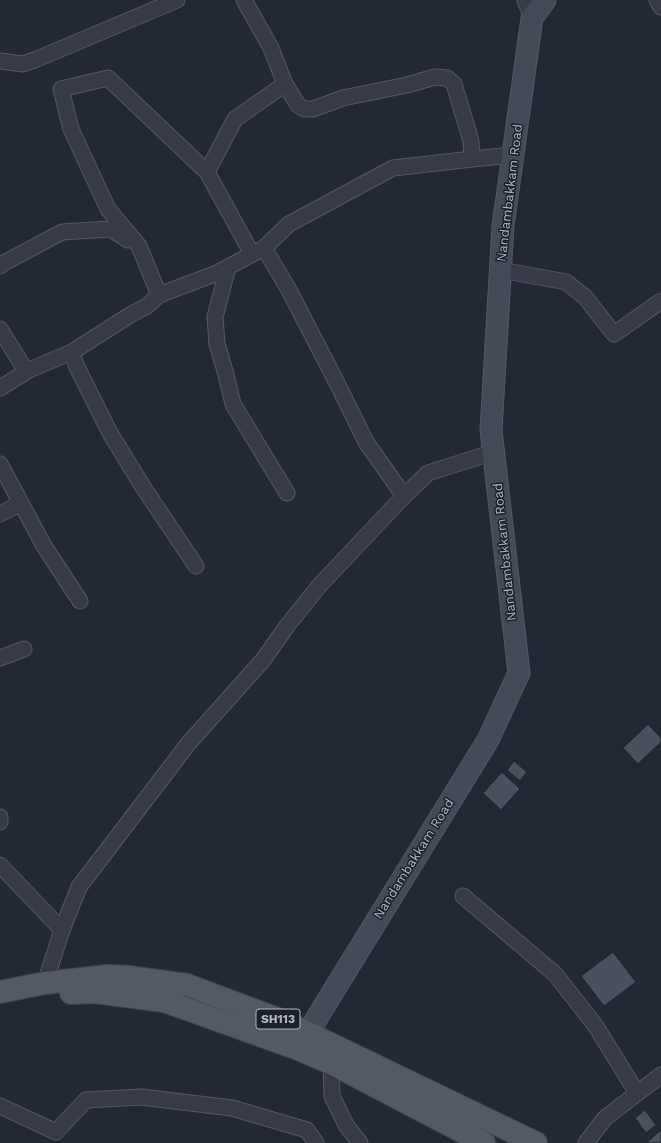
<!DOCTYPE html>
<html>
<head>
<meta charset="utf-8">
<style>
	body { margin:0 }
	canvas { display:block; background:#232934 }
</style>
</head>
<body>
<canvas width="661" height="1143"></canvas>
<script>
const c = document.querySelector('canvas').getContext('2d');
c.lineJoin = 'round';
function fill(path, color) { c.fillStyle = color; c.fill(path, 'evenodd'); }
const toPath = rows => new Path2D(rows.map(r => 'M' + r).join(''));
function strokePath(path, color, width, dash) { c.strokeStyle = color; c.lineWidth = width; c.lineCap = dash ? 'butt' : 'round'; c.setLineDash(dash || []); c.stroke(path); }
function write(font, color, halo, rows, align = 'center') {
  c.font = font + ' "Work Sans",sans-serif'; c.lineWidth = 3; c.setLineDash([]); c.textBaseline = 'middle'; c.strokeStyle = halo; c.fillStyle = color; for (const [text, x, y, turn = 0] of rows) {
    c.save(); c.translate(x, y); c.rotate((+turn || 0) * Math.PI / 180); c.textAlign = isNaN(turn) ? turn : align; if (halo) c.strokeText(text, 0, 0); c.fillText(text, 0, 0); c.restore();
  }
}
const building = toPath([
	[648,724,661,738,661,742,638,764,623,748,648,724],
	[514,761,527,772,520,781,507,770,514,761],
	[502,772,520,789,501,810,483,793,502,772],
	[613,952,636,982,604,1006,581,976,613,952],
	[645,1110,656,1125,646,1133,635,1118,645,1110],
	[661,1130,661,1143,646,1143,661,1130]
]);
const street = toPath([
	[525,0,532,18],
	[657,0,661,7],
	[0,61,23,64,37,59,177,0],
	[285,84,298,105,304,109,313,109,343,98,407,85,435,77,447,78,454,84,471,141,472,159,513,155],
	[207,172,235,119,285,84,271,48,244,0],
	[0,266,2,264,62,232,111,229,128,240],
	[228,267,215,317,217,344,225,371,233,404,287,493],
	[501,270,566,282,585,297,614,334,661,301],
	[159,295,139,246,108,209,71,129,61,89,108,78,207,172,252,254],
	[0,329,26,371],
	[0,388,29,370,72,352],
	[0,464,44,546,80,601],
	[404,496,366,442,339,387,289,290,264,248,289,224,393,168,472,159],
	[0,514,21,503],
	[196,566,143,487,110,433,76,365,72,352,130,315,147,306,159,295,217,273,260,250],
	[0,658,24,649],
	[0,817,0,822],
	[0,865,62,930],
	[463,896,555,974,595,1025,637,1093],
	[45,983,62,930,79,887,188,744,263,660,287,626,319,586,404,496,428,473,494,452],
	[335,1057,331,1063,332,1096,346,1125,360,1143],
	[0,1106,56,1132,86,1100,141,1097,232,1108,307,1130,316,1143],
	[586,1143,605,1118,661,1075]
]);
const secondary = toPath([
	[299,1047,488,740,519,673,491,430,503,226,532,18,545,0]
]);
const primary = toPath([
	[0,992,45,983,108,976,129,977,187,985,283,1021,536,1143],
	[71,993,95,992,164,1001,298,1049,331,1063,484,1143]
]);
const shields = [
	[278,1019,44]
];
const shieldNames = [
	["SH113",278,1019]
];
const streetNames = [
	["Nandambakkam Road",510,193,-83],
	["Nandambakkam Road",505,552,-96],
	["Nandambakkam Road",414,859,-58]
];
fill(building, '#49505e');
strokePath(building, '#1d222c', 1);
strokePath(street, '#535963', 17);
strokePath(secondary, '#535963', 23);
strokePath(primary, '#3f444f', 24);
strokePath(street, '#363b45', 15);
strokePath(secondary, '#444a58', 21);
strokePath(primary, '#545a65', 22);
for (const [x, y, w] of shields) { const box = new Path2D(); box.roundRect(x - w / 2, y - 10, w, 20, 3); c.fillStyle = '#1b202a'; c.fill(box); strokePath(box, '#b0b6c2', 1); }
write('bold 12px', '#b0b6c2', null, shieldNames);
write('13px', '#b0b6c2', '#1b202a', streetNames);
</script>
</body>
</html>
